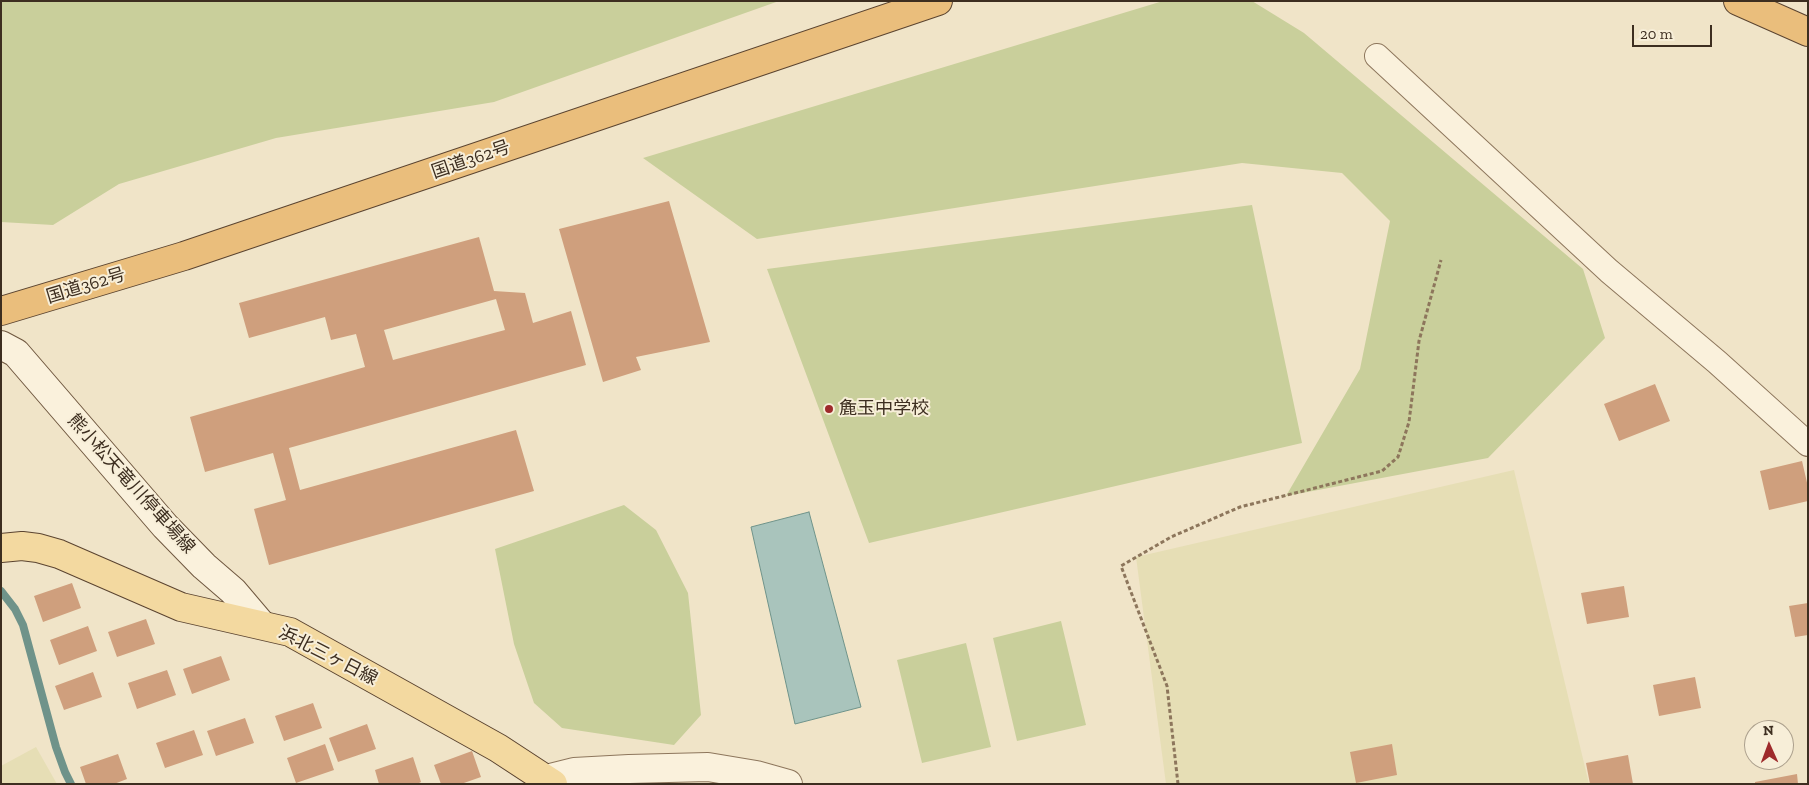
<!DOCTYPE html>
<html>
<head>
<meta charset="utf-8">
<style>
	body { margin:0 }
	#map { position:relative; width:1809px; height:785px; overflow:hidden; background:#f0e4c8; font-family:"Zilla Slab",serif }
	canvas { display:block }
	.frame { position:absolute; inset:0; border:2px solid #3d2e20; pointer-events:none }
	.north { position:absolute; left:1744px; top:720px; width:50px; height:50px; box-sizing:border-box; background:#f7eed8; border:1px solid #ada18e; border-radius:50%; rotate:358deg; font-size:14px; font-weight:700; line-height:20px; text-align:center; color:#3d2e20 }
	.north::after { content:''; display:block; margin:auto; width:18px; height:22px; background:#9e2a2b; clip-path:polygon(50% 0,100% 100%,50% 72%,0 100%) }
	.scale { position:absolute; left:1632px; top:25px; width:80px; height:22px; box-sizing:border-box; border:2px solid #3d2e20; border-top:0; padding-left:6px; font-size:15px; line-height:18px; white-space:nowrap; color:#3d2e20; -webkit-text-stroke:4px #f7eed8; paint-order:stroke }
</style>
</head>
<body>
<div id="map">
<canvas width="1809" height="785"></canvas>
<div class="frame"></div>
<div class="north">N</div>
<div class="scale">20 m</div>
</div>
<script>
const c = document.querySelector('canvas').getContext('2d');
c.lineJoin = 'round';
function fill(path, color) { c.fillStyle = color; c.fill(path, 'evenodd'); }
const toPath = rows => new Path2D(rows.map(r => 'M' + r).join(''));
function strokePath(path, color, width, dash) { c.strokeStyle = color; c.lineWidth = width; c.lineCap = dash ? 'butt' : 'round'; c.setLineDash(dash || []); c.stroke(path); }
function write(font, color, halo, rows, align = 'center') {
  c.font = font + ' "Zilla Slab","Noto Sans JP",serif'; c.lineWidth = 4; c.setLineDash([]); c.textBaseline = 'middle'; c.strokeStyle = halo; c.fillStyle = color; for (const [text, x, y, turn = 0] of rows) {
    c.save(); c.translate(x, y); c.rotate((+turn || 0) * Math.PI / 180); c.textAlign = isNaN(turn) ? turn : align; if (halo) c.strokeText(text, 0, 0); c.fillText(text, 0, 0); c.restore();
  }
}
const farmland = toPath([
	[1514,470,1589,784,1166,784,1136,557],
	[36,747,57,784,1,784,1,766]
]);
const green = toPath([
	[1,1,779,1,494,102,276,138,119,184,53,225,1,222],
	[1163,1,1252,1,1304,33,1583,269,1605,338,1488,458,1286,496,1360,369,1390,221,1342,173,1242,163,757,239,643,158],
	[1252,205,1302,443,869,543,767,269],
	[624,505,656,530,688,593,701,715,674,745,562,728,534,703,514,644,495,549],
	[1061,621,1086,725,1017,741,993,638],
	[966,643,991,747,922,763,897,660]
]);
const water = toPath([
	[809,512,861,707,795,724,751,527,809,512]
]);
const stream = toPath([
	[1,591,15,609,23,625,56,747,65,772,71,784]
]);
const building = toPath([
	[669,201,710,342,636,357,641,370,603,382,559,229],
	[479,237,494,291,525,293,533,323,571,311,586,365,289,448,300,490,516,430,534,491,269,565,254,509,286,500,273,453,205,472,190,417,365,367,356,334,331,340,325,317,249,338,239,303],
	[496,299,505,330,393,360,384,330],
	[1655,384,1670,421,1619,441,1604,404],
	[1802,461,1808,487,1808,501,1769,510,1760,471],
	[72,583,81,608,43,622,34,596],
	[1624,586,1629,617,1587,624,1581,593],
	[1808,603,1808,635,1795,637,1789,606],
	[146,619,155,644,117,657,108,632],
	[88,626,97,651,59,665,50,640],
	[221,656,230,680,192,694,183,669],
	[167,670,176,695,137,709,128,683],
	[93,672,102,697,64,710,55,686],
	[1695,677,1701,708,1659,716,1653,685],
	[313,703,322,728,284,741,275,716],
	[245,718,254,743,216,756,207,731],
	[367,724,376,749,338,762,329,738],
	[194,730,203,755,165,768,156,743],
	[325,744,334,770,296,783,287,758],
	[1392,744,1397,775,1356,783,1350,752],
	[472,751,481,777,461,784,441,784,434,765],
	[118,754,127,779,114,784,86,784,80,767],
	[1628,755,1633,784,1590,784,1586,763],
	[413,757,421,782,417,784,379,784,375,770],
	[1797,774,1798,784,1755,784,1755,782]
]);
const path = toPath([
	[1178,784,1167,686,1121,566,1171,537,1240,507,1382,471,1398,457,1409,422,1419,341,1441,260]
]);
const minor = toPath([
	[1377,56,1609,271,1717,362,1808,444]
]);
const tertiary = toPath([
	[546,779,574,772,629,769,708,767,756,775,788,784]
]);
const secondary = toPath([
	[1,345,16,353,165,526,204,566,233,591,261,624]
]);
const primary = toPath([
	[1,548,22,546,38,548,59,554,181,607,290,632,498,748,553,784]
]);
const trunk = toPath([
	[1738,1,1808,32],
	[1,311,184,256,938,1]
]);
const markers = [
	[829,409,5,"#9e2a2b"]
];
const streetNames = [
	["国道362号",471,160,-19],
	["国道362号",86,286,-17],
	["熊小松天竜川停車場線",131,484,48],
	["浜北三ヶ日線",328,656,27]
];
const poiNames = [
	["麁玉中学校",839,409]
];
fill(farmland, '#e6deb5');
fill(green, '#c9cf9b');
fill(water, '#a9c4bc');
strokePath(water, '#6f938a', 1);
strokePath(stream, '#6f938a', 8);
fill(building, '#cf9f7d');
strokePath(minor, '#8d765c', 26);
strokePath(tertiary, '#8d765c', 30);
strokePath(secondary, '#6f573f', 30);
strokePath(primary, '#5b4430', 30);
strokePath(trunk, '#5b4430', 30);
strokePath(path, '#8d765c', 3, [4, 2.5]);
strokePath(minor, '#faf1dc', 24);
strokePath(tertiary, '#faf1dc', 28);
strokePath(secondary, '#faf1dc', 28);
strokePath(primary, '#f3d9a0', 28);
strokePath(trunk, '#eabe7c', 28);
for (const [x, y, r, color] of markers) { const dot = new Path2D(); dot.arc(x, y, r, 0, 2 * Math.PI); c.fillStyle = color; c.fill(dot); strokePath(dot, '#f7eed8', 2); }
write('18px', '#3d2e20', '#f7eed8', streetNames);
write('18px', '#3d2e20', '#f7eed8', poiNames, 'left');
</script>
</body>
</html>
